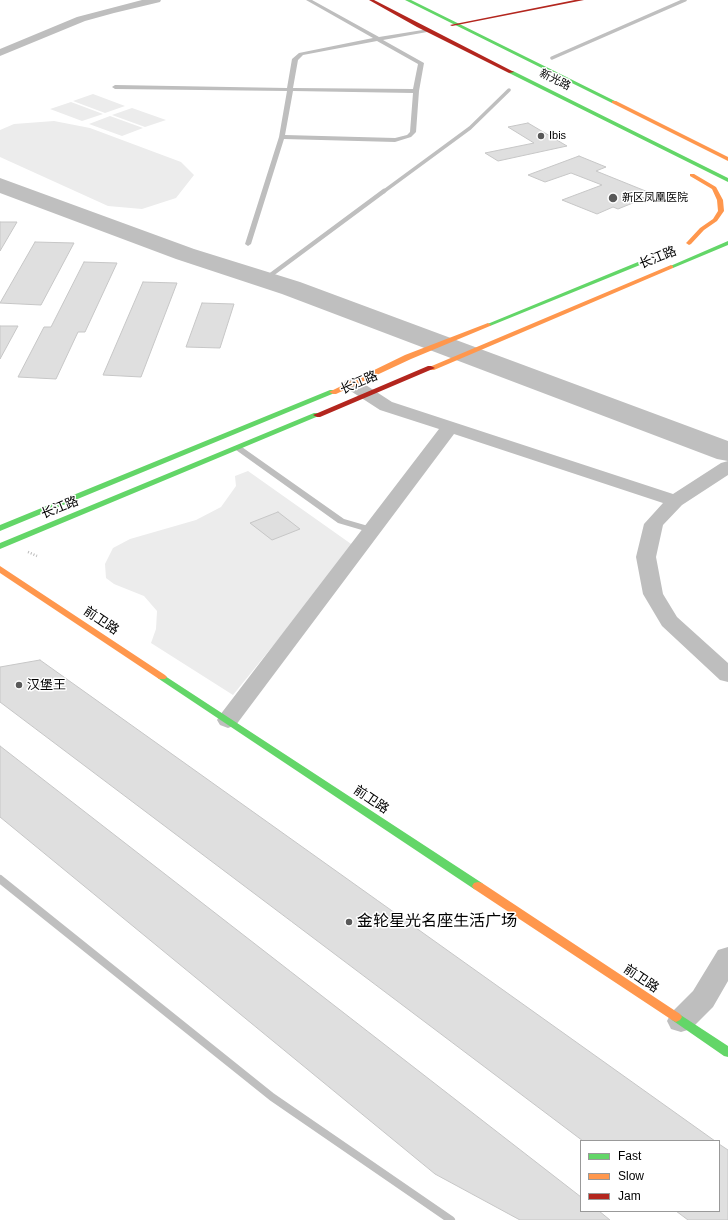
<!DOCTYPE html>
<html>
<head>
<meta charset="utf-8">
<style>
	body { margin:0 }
	#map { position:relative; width:728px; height:1220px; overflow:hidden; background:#fff; font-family:Arial,sans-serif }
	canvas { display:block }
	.legend { position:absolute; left:580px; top:1140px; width:140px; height:72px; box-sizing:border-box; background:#fff; border:1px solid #999; margin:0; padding:5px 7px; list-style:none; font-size:12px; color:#000 }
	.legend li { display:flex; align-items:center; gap:8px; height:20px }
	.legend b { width:20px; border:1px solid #999 }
</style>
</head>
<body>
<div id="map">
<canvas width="728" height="1220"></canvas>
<ul class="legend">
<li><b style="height:5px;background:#63d668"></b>Fast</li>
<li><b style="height:5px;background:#ff974d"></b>Slow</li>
<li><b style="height:5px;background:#b3261e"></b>Jam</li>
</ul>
</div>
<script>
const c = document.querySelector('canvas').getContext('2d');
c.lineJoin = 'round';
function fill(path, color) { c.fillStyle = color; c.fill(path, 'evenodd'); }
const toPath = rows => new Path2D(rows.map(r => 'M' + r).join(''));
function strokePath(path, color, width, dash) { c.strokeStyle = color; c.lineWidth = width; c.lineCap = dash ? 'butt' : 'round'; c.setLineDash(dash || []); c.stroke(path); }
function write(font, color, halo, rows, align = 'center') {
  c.font = font + ' Arial,"Noto Sans SC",sans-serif'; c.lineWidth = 3; c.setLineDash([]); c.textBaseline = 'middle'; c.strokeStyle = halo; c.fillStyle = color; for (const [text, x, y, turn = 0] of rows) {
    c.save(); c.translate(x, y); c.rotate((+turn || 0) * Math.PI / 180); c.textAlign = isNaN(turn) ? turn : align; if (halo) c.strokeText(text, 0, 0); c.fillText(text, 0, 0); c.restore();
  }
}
const green = toPath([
	[93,94,125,106,105,113,73,101],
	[71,102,103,114,82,121,50,109],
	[132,108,166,120,145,127,112,115],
	[110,116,143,128,122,136,89,124],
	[54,121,90,128,181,162,194,175,176,198,142,209,108,206,0,157,0,130,14,124],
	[248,471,354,546,233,695,151,643,156,629,157,611,144,596,114,584,106,578,105,564,113,548,130,539,196,520,221,507,236,486,235,476]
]);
const streamFar2 = toPath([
	[552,58,685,0],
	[383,192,470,128,509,90]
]);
const streamFar1 = toPath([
	[264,280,384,191]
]);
const stream = toPath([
	[0,879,272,1097,451,1220]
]);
const river = toPath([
	[0,178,194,249,300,282,728,441,728,461,717,459,282,294,176,259,0,193,0,178]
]);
const building = toPath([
	[528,123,567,146,498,161,485,153,534,143,508,127,528,123],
	[579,156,606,167,596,171,648,192,638,196,645,198,618,209,613,207,597,214,562,200,602,185,571,173,545,182,528,175,579,156],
	[0,222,17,222,0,251,0,222],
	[35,242,74,243,41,305,0,303,35,242],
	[84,262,117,263,85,332,78,332,56,379,18,377,44,327,51,327,84,262],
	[143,282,177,283,141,377,103,375,143,282],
	[202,303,234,304,220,348,186,347,202,303],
	[0,326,18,326,0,359,0,326],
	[278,512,300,529,272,540,250,523,278,512],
	[40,660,715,1141,583,1141,0,702,0,667,40,660],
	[0,746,581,1197,581,1211,599,1211,610,1220,520,1220,435,1174,0,817,0,746],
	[719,1144,728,1150,728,1220,688,1220,676,1211,719,1211,719,1144]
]);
const path = toPath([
	[28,552,37,556]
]);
const lane = toPath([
	[306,0,312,0,379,37,429,29,430,30,427,32,383,40,424,63,419,91,416,132,411,137,395,142,284,139,251,244,248,246,245,244,279,137,287,91,115,89,112,87,115,85,287,88,292,59,299,53,373,38,306,0],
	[377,41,418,64,413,89,293,88,298,60,303,55,377,41],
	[293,91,413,93,410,132,407,135,395,138,285,135,293,91],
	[239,445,344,519,375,528,377,530,372,533,338,523,236,450,235,448,236,446,239,445]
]);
const street = toPath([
	[142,0,161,0,160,2,114,13,85,21,0,56,0,49,77,17,142,0],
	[352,379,358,380,392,402,673,494,721,463,728,461,728,475,682,505,663,525,656,557,663,594,677,617,728,663,728,682,720,680,662,626,643,594,636,557,644,524,663,503,454,434,236,725,228,728,220,725,217,720,220,715,439,429,380,410,346,388,343,384,346,380,352,379],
	[728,947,728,981,713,1007,691,1029,681,1032,671,1029,667,1021,671,1013,693,991,718,950,728,947]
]);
const fast = toPath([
	[405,0,411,0,617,102,612,103,405,0],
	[509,71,513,71,728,178,728,182,509,73,509,71],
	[728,241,728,245,673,268,668,267,728,241],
	[638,262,640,263,640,265,490,326,486,326,485,325,638,262],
	[330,390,333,390,337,392,0,531,0,525,330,390],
	[314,413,317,413,321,415,0,549,0,543,314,413],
	[162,674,482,883,484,886,482,889,478,890,474,889,159,679,157,677,162,674],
	[676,1012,728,1046,728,1057,724,1056,672,1020,670,1017,672,1014,676,1012]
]);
const slow = toPath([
	[612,101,616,101,728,157,728,161,612,103,612,101],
	[690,174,694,174,716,187,723,200,724,211,717,221,704,230,691,244,689,245,686,243,687,242,700,228,713,219,718,211,717,200,712,189,690,176,690,174],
	[671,265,673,266,673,268,434,370,431,370,427,368,671,265],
	[488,323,491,325,490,326,411,359,336,394,333,394,329,392,405,355,488,323],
	[0,566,165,675,167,677,165,679,159,679,0,573,0,566],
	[478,882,482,883,680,1014,682,1017,680,1020,676,1022,672,1020,474,889,472,886,474,883,478,882]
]);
const jam = toPath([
	[369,0,374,0,514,72,509,73,417,27,369,0],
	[575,0,584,0,452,26,450,25,575,0],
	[428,366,431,366,435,368,320,417,317,417,313,415,428,366]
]);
const markers = [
	[541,136,4,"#595959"],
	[613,198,5,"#595959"],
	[19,685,4,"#595959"],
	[349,922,4,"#595959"]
];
const farStreetnames = [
	["新光路",555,80,26]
];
const farPoinames = [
	["Ibis",549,136],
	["新区凤凰医院",622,198]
];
const streetNames = [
	["长江路",658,258,-22],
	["长江路",359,383,-23],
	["长江路",60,508,-22],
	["前卫路",101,621,34],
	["前卫路",371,800,34],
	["前卫路",641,979,34]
];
const poiNames = [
	["汉堡王",27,685]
];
const nearPoinames = [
	["金轮星光名座生活广场",357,922]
];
fill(green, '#ececec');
strokePath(streamFar2, '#bfbfbf', 3.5);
strokePath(streamFar1, '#bfbfbf', 4.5);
strokePath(stream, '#bfbfbf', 8);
fill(river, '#bfbfbf');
fill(building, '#dfdfdf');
strokePath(building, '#c7c7c7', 1);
strokePath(path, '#b9b9b9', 2.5, [1, 2]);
fill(lane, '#bebebe');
fill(street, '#bebebe');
fill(fast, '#63d668');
fill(slow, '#ff974d');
fill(jam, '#b3261e');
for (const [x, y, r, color] of markers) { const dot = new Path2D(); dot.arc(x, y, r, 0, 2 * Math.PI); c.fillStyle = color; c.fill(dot); strokePath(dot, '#fff', 1.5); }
write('11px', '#000', '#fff', farStreetnames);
write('11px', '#000', '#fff', farPoinames, 'left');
write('13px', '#000', '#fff', streetNames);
write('13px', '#000', '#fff', poiNames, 'left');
write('16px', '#000', '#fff', nearPoinames, 'left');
</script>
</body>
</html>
